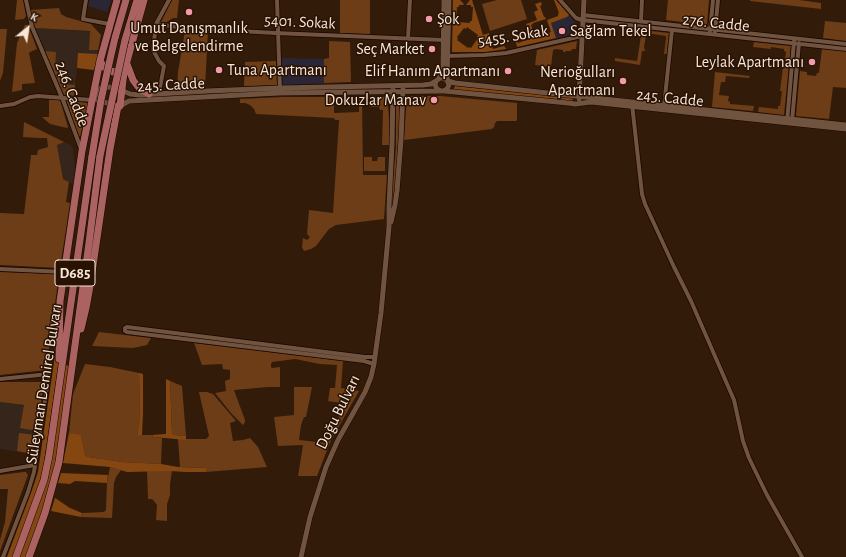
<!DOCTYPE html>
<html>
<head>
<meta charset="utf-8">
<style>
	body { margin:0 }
	#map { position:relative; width:846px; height:557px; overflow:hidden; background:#331b09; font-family:"Alegreya Sans",sans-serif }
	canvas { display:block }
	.north { position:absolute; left:8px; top:8px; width:40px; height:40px; -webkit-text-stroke:3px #291202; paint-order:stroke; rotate:30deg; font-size:11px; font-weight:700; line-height:16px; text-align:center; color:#f7e6db }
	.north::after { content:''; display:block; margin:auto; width:14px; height:18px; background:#f7e6db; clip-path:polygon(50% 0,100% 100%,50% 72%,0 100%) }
</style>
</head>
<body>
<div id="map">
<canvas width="846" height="557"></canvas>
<div class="north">K</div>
</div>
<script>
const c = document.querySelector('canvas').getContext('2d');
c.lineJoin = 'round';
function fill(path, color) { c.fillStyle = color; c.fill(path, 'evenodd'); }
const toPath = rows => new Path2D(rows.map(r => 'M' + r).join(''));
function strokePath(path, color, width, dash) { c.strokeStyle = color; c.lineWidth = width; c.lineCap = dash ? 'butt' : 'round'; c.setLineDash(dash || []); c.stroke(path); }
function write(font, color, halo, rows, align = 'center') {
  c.font = font + ' "Alegreya Sans",sans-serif'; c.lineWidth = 3; c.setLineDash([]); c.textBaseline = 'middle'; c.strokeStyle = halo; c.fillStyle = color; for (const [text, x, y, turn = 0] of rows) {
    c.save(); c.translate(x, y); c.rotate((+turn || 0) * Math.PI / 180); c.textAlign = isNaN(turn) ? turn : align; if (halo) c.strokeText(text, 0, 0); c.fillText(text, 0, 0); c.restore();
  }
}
const commercial = toPath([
	[89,0,111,0,107,12,88,6],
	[569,15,577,25,577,33,556,38,551,23,567,17],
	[282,58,324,59,324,83,283,85]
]);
const industrial = toPath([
	[35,28,98,32,101,35,94,70,77,68,74,96,64,95],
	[64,142,71,145,73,148,75,169,73,184,63,179,57,144],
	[0,402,40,408,33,454,0,449]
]);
const green = toPath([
	[17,0,23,0,26,16,24,19,15,20],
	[172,0,179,0,177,18,173,18,165,23,162,23,161,22],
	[340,0,370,0,370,34,340,33],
	[497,0,521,0,527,19,490,31,482,4],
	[668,0,709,0,707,25,666,20],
	[750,0,799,0,821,3,821,9,750,1],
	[59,8,61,14,66,17,91,24,101,35,98,50,89,50,90,31,35,28,30,10],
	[825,21,846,23,846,41,823,38],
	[25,25,28,25,37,49,30,52,29,53,35,83,22,84,22,90,12,92,17,43,22,31],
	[0,29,7,29,3,73,0,81],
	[642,30,669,33,667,54,664,54,666,38,666,36,647,33,646,35,644,47,645,51,642,51,640,65,615,61,615,58,637,61],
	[185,31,208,32,205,87,177,89,178,72],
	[329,41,350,42,351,82,324,83,324,59,329,58],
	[577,41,576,49,572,49,571,51,566,51,565,52,563,52,563,50,556,49,553,50,551,67,535,65,537,50],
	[754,42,791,46,784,115,758,112,759,107,778,109,778,106,780,106,782,91,780,91,783,67,784,67,786,52,784,51,784,49,771,47,771,49,753,47],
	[822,49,846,51,846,88,833,87,829,119,796,116,800,71,807,72,807,75,816,76,817,73,819,73],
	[45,51,56,52,55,70,61,71,60,84,75,85,74,96,64,95],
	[276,61,277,85,244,86,245,62],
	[715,72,750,76,749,78,726,76,725,82,721,82,719,95,729,96,728,101,730,102,730,104,754,106,753,111,712,107],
	[407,96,440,96,517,103,517,120,516,121,497,121,495,123,494,127,492,129,404,140],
	[283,97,334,97,334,113,359,112,359,97,362,97,363,175,387,175,384,219,336,225,329,229,316,246,311,249,304,251,302,247,303,238,307,240,310,237,307,234,309,210,333,213,339,120,335,120,334,118,256,114,254,109,250,105,245,103,240,103,240,99],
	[370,97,387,97,389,117,389,145,382,145,383,110,380,110,379,107,371,107],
	[49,99,60,100,68,127,67,128,50,124,42,117,49,117],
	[396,99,400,99,399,130,394,199,392,206,391,206,391,204,396,147],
	[66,100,88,103,80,137,79,136],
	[24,122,64,142,57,145,63,179,69,182,66,202,70,203,60,268,0,265,0,213,24,214,31,155,37,155,38,150,48,147,47,138,39,138,23,137],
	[364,157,372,157,372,161,377,161,378,157,385,157,385,171,364,171],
	[0,272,59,274,46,370,0,375],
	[99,332,151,338,147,345,133,348,92,346],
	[194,343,343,361,341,388,359,391,331,440,317,476,298,476,303,445,278,446,274,417,294,415,294,387,312,387,306,417,304,417,301,425,299,440,326,443,331,430,347,404,328,401,330,388,335,388,337,365,320,364,295,359,272,362,271,364,271,367,272,368,280,367,280,387,268,387,234,390,245,420,245,422,243,425,231,413,215,393,226,391,225,381,230,379,230,370,223,369,222,364,202,365],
	[85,364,110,367,139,373,140,419,139,435,152,435,154,437,162,438,161,464,123,462,88,457,85,455,81,436,69,433,73,394],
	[170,381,182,386,186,436,174,435,172,433],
	[0,382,44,382,37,431,20,428,24,405,0,402],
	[199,392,207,392,213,394,236,421,230,423,233,441,243,440,250,438,258,447,267,467,206,472,206,468,180,467,178,439,206,439,209,436],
	[19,433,36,435,33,454,17,451],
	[110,467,121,470,116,477,114,483,112,518,81,517,82,513,104,512,106,510,107,483],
	[147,471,172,471,170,484,170,495,167,504,167,521,156,520,157,505,154,501,152,499,148,499],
	[24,472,26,472,28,475,0,551,0,540,5,522,8,489,0,489,0,475]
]);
const forest = toPath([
	[453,0,460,0,464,4,463,5,459,5,459,7,457,7,456,19,457,20,457,22,470,23,470,21,472,21,473,7,471,7,471,5,466,5,470,0,472,0,483,35,489,33,489,35,487,36,490,48,492,47,493,49,504,46,505,47,506,49,486,52,452,52],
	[467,27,478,35,477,37,478,38,471,48,469,47,468,48,457,40,458,39,457,37,464,28,466,29],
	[553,0,556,0,569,15,567,17,551,23,556,38,517,47,516,42,517,41,518,43,530,39,530,38,532,37,529,25,527,26,526,24,537,20,534,12,538,10,535,4,541,2,542,5,540,6,544,17,545,17,546,19,533,23,533,24,531,25,535,36,537,35,538,38,549,34,549,33,551,32,547,20,558,16,558,14,559,13,554,0],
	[78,53,98,54,94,70,77,68],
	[455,86,573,98,573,99,572,102,455,90,454,89],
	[59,328,59,360,45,455,42,473,38,488,13,557,7,557,32,490,38,472],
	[65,365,69,366,55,466,42,514,26,557,19,557,36,513],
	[139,373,143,374,143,413,142,435,138,435,140,419],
	[166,379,170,381,172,433,174,435,186,436,186,440,154,437,152,435,166,434],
	[69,433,81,435,85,455,88,457,123,462,161,464,178,467,206,468,206,472,185,472,170,471,127,472,110,467,63,463],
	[61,473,108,475,107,483,75,481,70,484,58,483],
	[55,498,70,508,82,513,81,517,51,511]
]);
const minor = toPath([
	[26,0,32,27,63,100,81,149],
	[86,0,83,19,109,24],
	[277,0,280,90],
	[560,0,576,18,582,20,846,49],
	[583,15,846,44],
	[641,21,642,0],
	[156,24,185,28,275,33,443,40],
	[710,31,713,0],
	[715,32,718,0],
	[408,39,410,0],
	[447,56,484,55,506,53,582,36],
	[159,93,164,66,159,61,153,50,156,24,169,0],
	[632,104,642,194,645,204,674,267,691,301,734,400,743,441,749,458,767,495,802,557],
	[0,106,14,104,30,97,38,96,92,100],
	[664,107,672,30],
	[792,121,799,43],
	[787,122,794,41],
	[0,269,64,272],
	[374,364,364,361,127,332,125,331,125,328,127,327,365,357,375,357],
	[0,379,49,374,34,472,28,492,3,557],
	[0,471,35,465]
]);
const tertiary = toPath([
	[439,78,442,75,443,68,444,0],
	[447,80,449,0],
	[448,81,455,83,846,125],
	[444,91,568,103,575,104,591,102,846,129],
	[94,98,101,88,109,87,121,90,130,94,139,95,207,91,280,88,423,85,431,84,436,81],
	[579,99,584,0],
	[98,101,120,106,129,101,241,95,280,93,443,91,447,89,449,85,447,80,442,78,440,78,436,81,435,85,437,89,441,91],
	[391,222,395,205,397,191,401,140,403,89],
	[301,557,310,517,326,467,338,440,365,392,371,377,374,364,381,313,389,227,389,206,392,144,393,89]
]);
const trunk = toPath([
	[115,38,126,0],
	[125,40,137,0],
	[100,61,105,68,113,72,121,70,127,64,133,80,139,88,149,94],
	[81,329,86,308,90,286,110,149,118,106,120,106,124,72,144,0],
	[59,359,60,301,82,151,100,61,117,0],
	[16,557,44,480,49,456,92,156],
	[29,557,45,513,59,462,89,243,100,156]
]);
const trunkBridge = toPath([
	[92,156,101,100,111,55,115,38],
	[100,156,125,40]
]);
const markers = [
	[189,12,4,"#f39aac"],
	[429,19,4,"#f39aac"],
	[562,31,4,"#f39aac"],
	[432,49,4,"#f39aac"],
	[812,62,4,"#f39aac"],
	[219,70,4,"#f39aac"],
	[508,71,4,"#f39aac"],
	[623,81,4,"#f39aac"],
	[434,100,4,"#f39aac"]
];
const shields = [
	[75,273,40]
];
const shieldNames = [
	["D685",75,273]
];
const poiNames = [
	["Şok",437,19,"left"],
	["Umut Danışmanlık",189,28,"center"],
	["ve Belgelendirme",189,46,"center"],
	["Sağlam Tekel",570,31,"left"],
	["Seç Market",424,49],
	["Leylak Apartmanı",804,62],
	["Tuna Apartmanı",227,70,"left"],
	["Elif Hanım Apartmanı",500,71],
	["Nerioğulları",615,72],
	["Apartmanı",615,90],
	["Dokuzlar Manav",426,100]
];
const streetNames = [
	["5401. Sokak",300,22,3],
	["276. Cadde",716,23,6],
	["5455. Sokak",513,36,-9],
	["245. Cadde",171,85,-3],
	["246. Cadde",72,94,69],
	["245. Cadde",670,98,6],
	["Süleyman Demirel Bulvarı",44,384,-81],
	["Doğu Bulvarı",338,412,-64]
];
fill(commercial, '#2b2636');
fill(industrial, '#35251b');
fill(green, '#6c3d17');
fill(forest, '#854711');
strokePath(minor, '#1a0500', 5.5);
strokePath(tertiary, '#1a0500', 6);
strokePath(trunk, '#1a0500', 8);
strokePath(minor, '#705440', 4);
strokePath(tertiary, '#705440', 5);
strokePath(trunk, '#aa6361', 7);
strokePath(trunkBridge, '#1a0500', 8, []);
strokePath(trunkBridge, '#aa6361', 7);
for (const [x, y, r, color] of markers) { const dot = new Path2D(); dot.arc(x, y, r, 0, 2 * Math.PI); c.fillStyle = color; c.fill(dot); strokePath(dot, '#291202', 1.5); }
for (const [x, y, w] of shields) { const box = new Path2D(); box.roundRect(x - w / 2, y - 13, w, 26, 3); c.fillStyle = '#291202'; c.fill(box); strokePath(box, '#f7e6db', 1); }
write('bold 15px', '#f7e6db', null, shieldNames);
write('16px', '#f7e6db', '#291202', poiNames, 'right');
write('16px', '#f7e6db', '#291202', streetNames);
</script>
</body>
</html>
